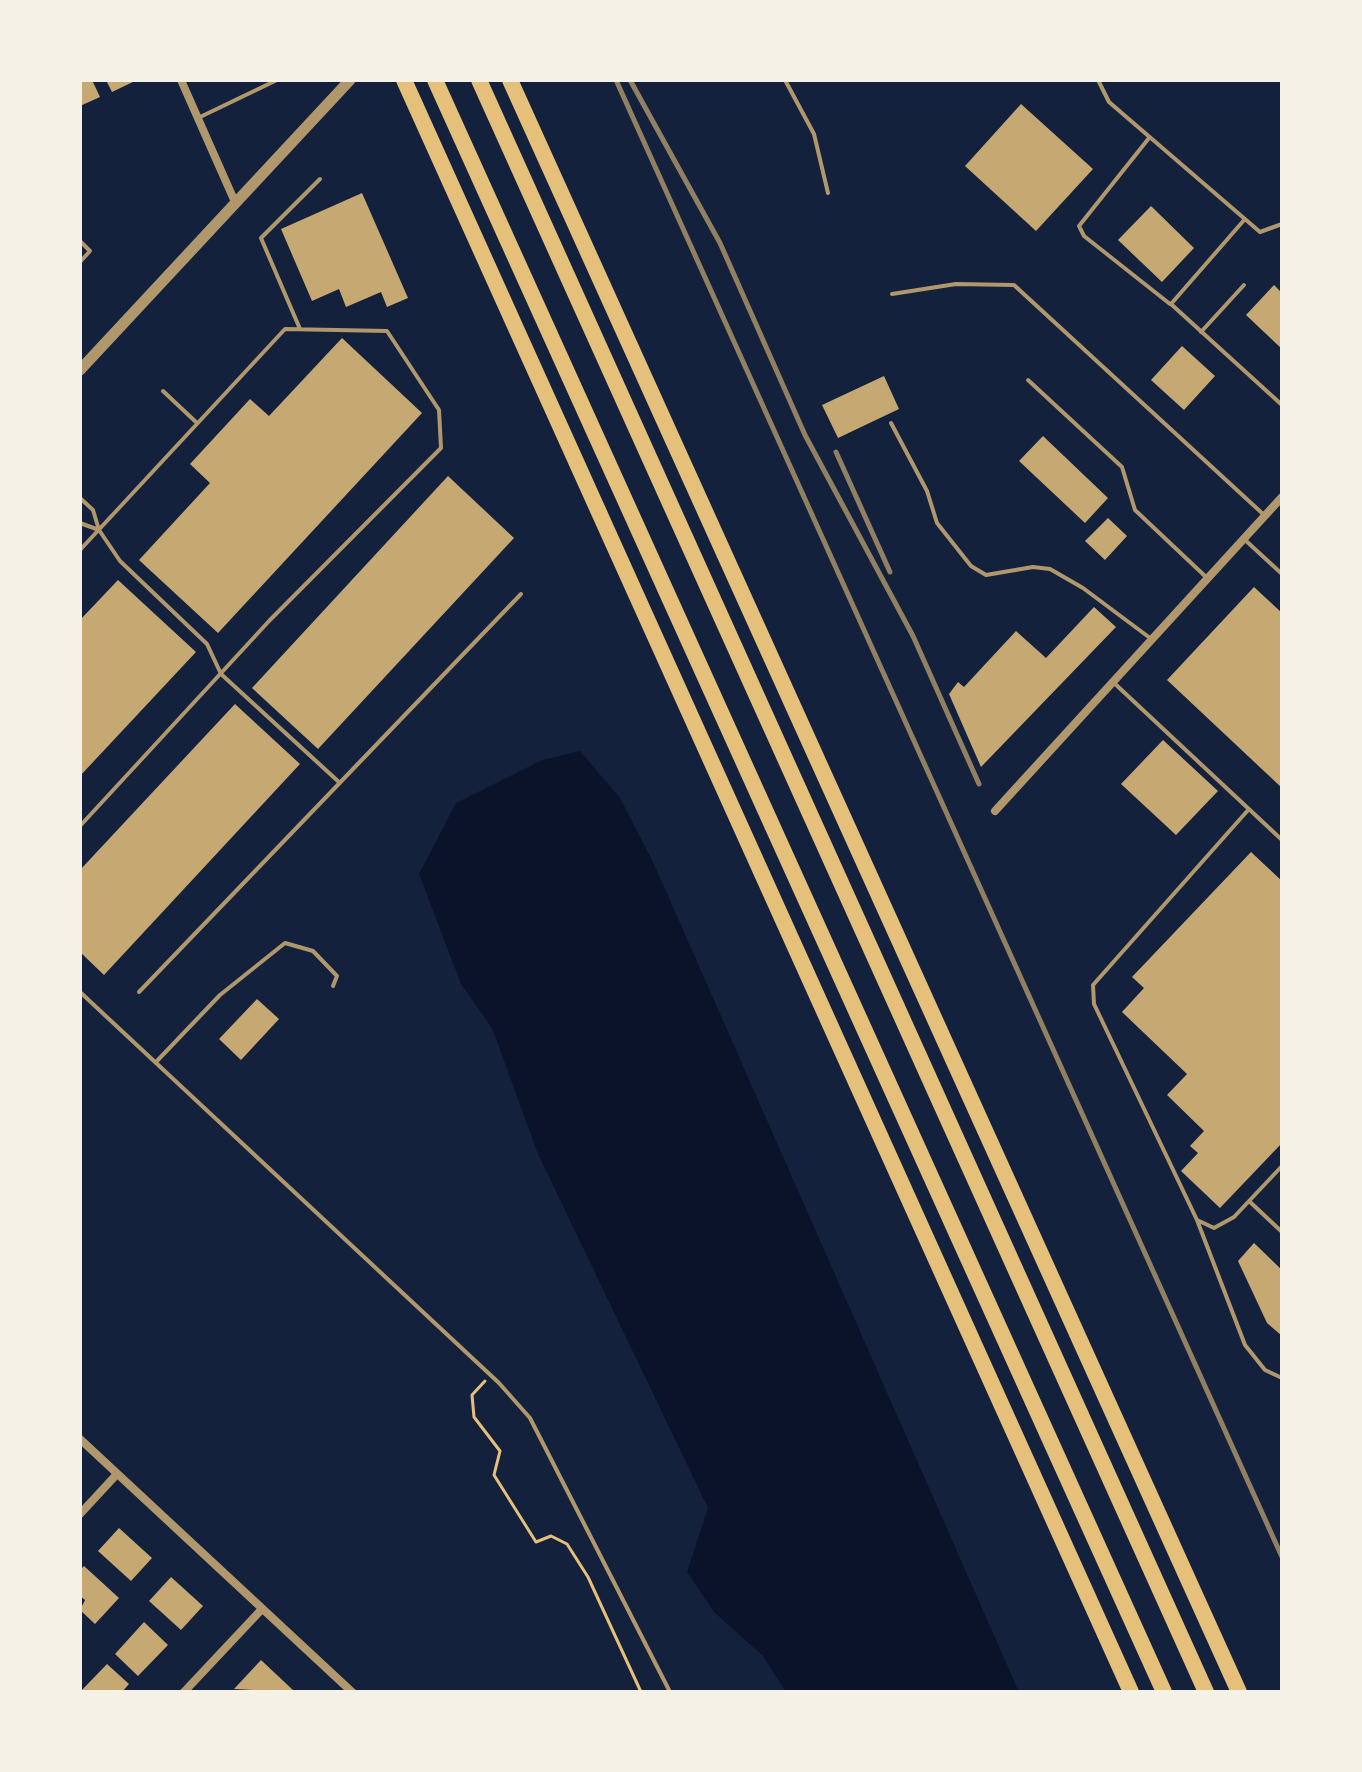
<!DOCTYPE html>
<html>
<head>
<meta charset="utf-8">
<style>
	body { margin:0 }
	#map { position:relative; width:1362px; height:1772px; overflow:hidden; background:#14213d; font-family:Signika,sans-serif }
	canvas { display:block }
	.frame { position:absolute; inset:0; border:82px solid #f6f1e7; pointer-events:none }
</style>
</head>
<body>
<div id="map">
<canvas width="1362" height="1772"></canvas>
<div class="frame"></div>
</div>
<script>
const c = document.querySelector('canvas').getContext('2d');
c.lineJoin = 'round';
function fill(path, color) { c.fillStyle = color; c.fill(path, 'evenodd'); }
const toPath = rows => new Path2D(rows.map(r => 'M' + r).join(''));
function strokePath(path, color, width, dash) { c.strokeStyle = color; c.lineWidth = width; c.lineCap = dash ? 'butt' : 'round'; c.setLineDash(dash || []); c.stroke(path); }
const water = toPath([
	[580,751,620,798,654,864,1019,1692,786,1692,763,1656,714,1612,687,1572,708,1508,538,1154,492,1028,461,984,419,874,456,803,542,760]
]);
const building = toPath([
	[80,80,92,80,100,97,80,106],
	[106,80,137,80,112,92],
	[1021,104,1093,169,1036,231,965,166],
	[362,193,408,298,387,307,381,292,346,307,339,289,312,301,281,229],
	[1151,206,1194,248,1162,282,1118,240],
	[1274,285,1282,293,1282,349,1246,315],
	[342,338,422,413,218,633,139,560,210,483,190,464,250,399,269,416],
	[1182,346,1215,376,1184,410,1151,380],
	[884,376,899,409,838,438,822,405],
	[1043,436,1108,498,1085,523,1019,461],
	[448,476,514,538,318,749,252,688],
	[1108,518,1127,536,1105,560,1085,541],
	[118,580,196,652,80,776,80,620],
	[1254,587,1282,613,1282,788,1167,680],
	[1094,607,1116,627,981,767,949,694,958,682,964,687,1016,631,1046,658],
	[235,704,300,764,104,975,80,952,80,870],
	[1163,740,1218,791,1176,835,1121,784],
	[1251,852,1282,881,1282,1143,1220,1208,1181,1171,1198,1153,1190,1146,1204,1131,1167,1095,1187,1074,1122,1012,1144,988,1132,977],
	[257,999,279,1019,241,1060,219,1039],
	[1254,1243,1282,1270,1282,1336,1267,1323,1238,1261],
	[119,1528,152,1558,131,1581,98,1551],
	[84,1566,119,1598,95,1624,80,1610,85,1600,80,1596,80,1570],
	[171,1577,203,1606,181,1630,149,1601],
	[144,1622,168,1645,138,1676,115,1654],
	[261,1660,294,1691,292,1692,234,1689],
	[107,1664,129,1684,122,1692,80,1692]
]);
const path = toPath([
	[485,1381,472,1395,474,1417,500,1451,494,1475,536,1542,551,1536,567,1544,588,1577,641,1692]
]);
const service = toPath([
	[785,80,814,134,828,193],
	[1098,80,1109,102,1260,232,1282,224],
	[198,118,277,80],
	[1149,138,1079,226,1084,236,1170,304],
	[1245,219,1171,304,1282,405],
	[80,241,90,251,80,262],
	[892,294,956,284,1014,285,1263,514],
	[300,329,261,238,320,179],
	[1201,332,1244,285],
	[1028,380,1122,467,1135,510,1206,577],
	[163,391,197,423],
	[891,423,927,491,937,523,971,566,986,575,1033,567,1050,569,1083,588,1150,638],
	[80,498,93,510,99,530,120,561,207,644,221,674,340,783],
	[80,523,99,530],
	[1244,539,1282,574],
	[80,550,285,329,387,331,439,410,441,448,270,620,80,826],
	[1113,682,1282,840],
	[1249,809,1093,985,1094,1004,1197,1220,1214,1228,1234,1217,1282,1166],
	[80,992,499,1383,530,1418,670,1692],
	[139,992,521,594],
	[156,1062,220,995,285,943,313,951,337,976,333,986],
	[1249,1201,1282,1232],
	[1197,1220,1245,1345,1265,1370,1282,1378]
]);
const minor = toPath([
	[181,80,235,202],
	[995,811,1282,497],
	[80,1439,352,1692],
	[80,1514,117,1474],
	[184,1692,262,1609]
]);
const tertiary = toPath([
	[80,370,350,80]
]);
const motorway = toPath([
	[404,80,1131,1692],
	[435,80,1164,1692],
	[479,80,1206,1692],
	[510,80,1239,1692]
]);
const rail = toPath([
	[616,80,1282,1557],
	[630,80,720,243,805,435,913,636,979,784],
	[836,452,890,572]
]);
fill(water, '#0b132b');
fill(building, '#c6a872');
strokePath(path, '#e5c07b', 3);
strokePath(service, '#b1986c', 4);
strokePath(minor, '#b1986c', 8);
strokePath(tertiary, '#b1986c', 11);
strokePath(motorway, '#e5c07b', 16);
strokePath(rail, '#918062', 5);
</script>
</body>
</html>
